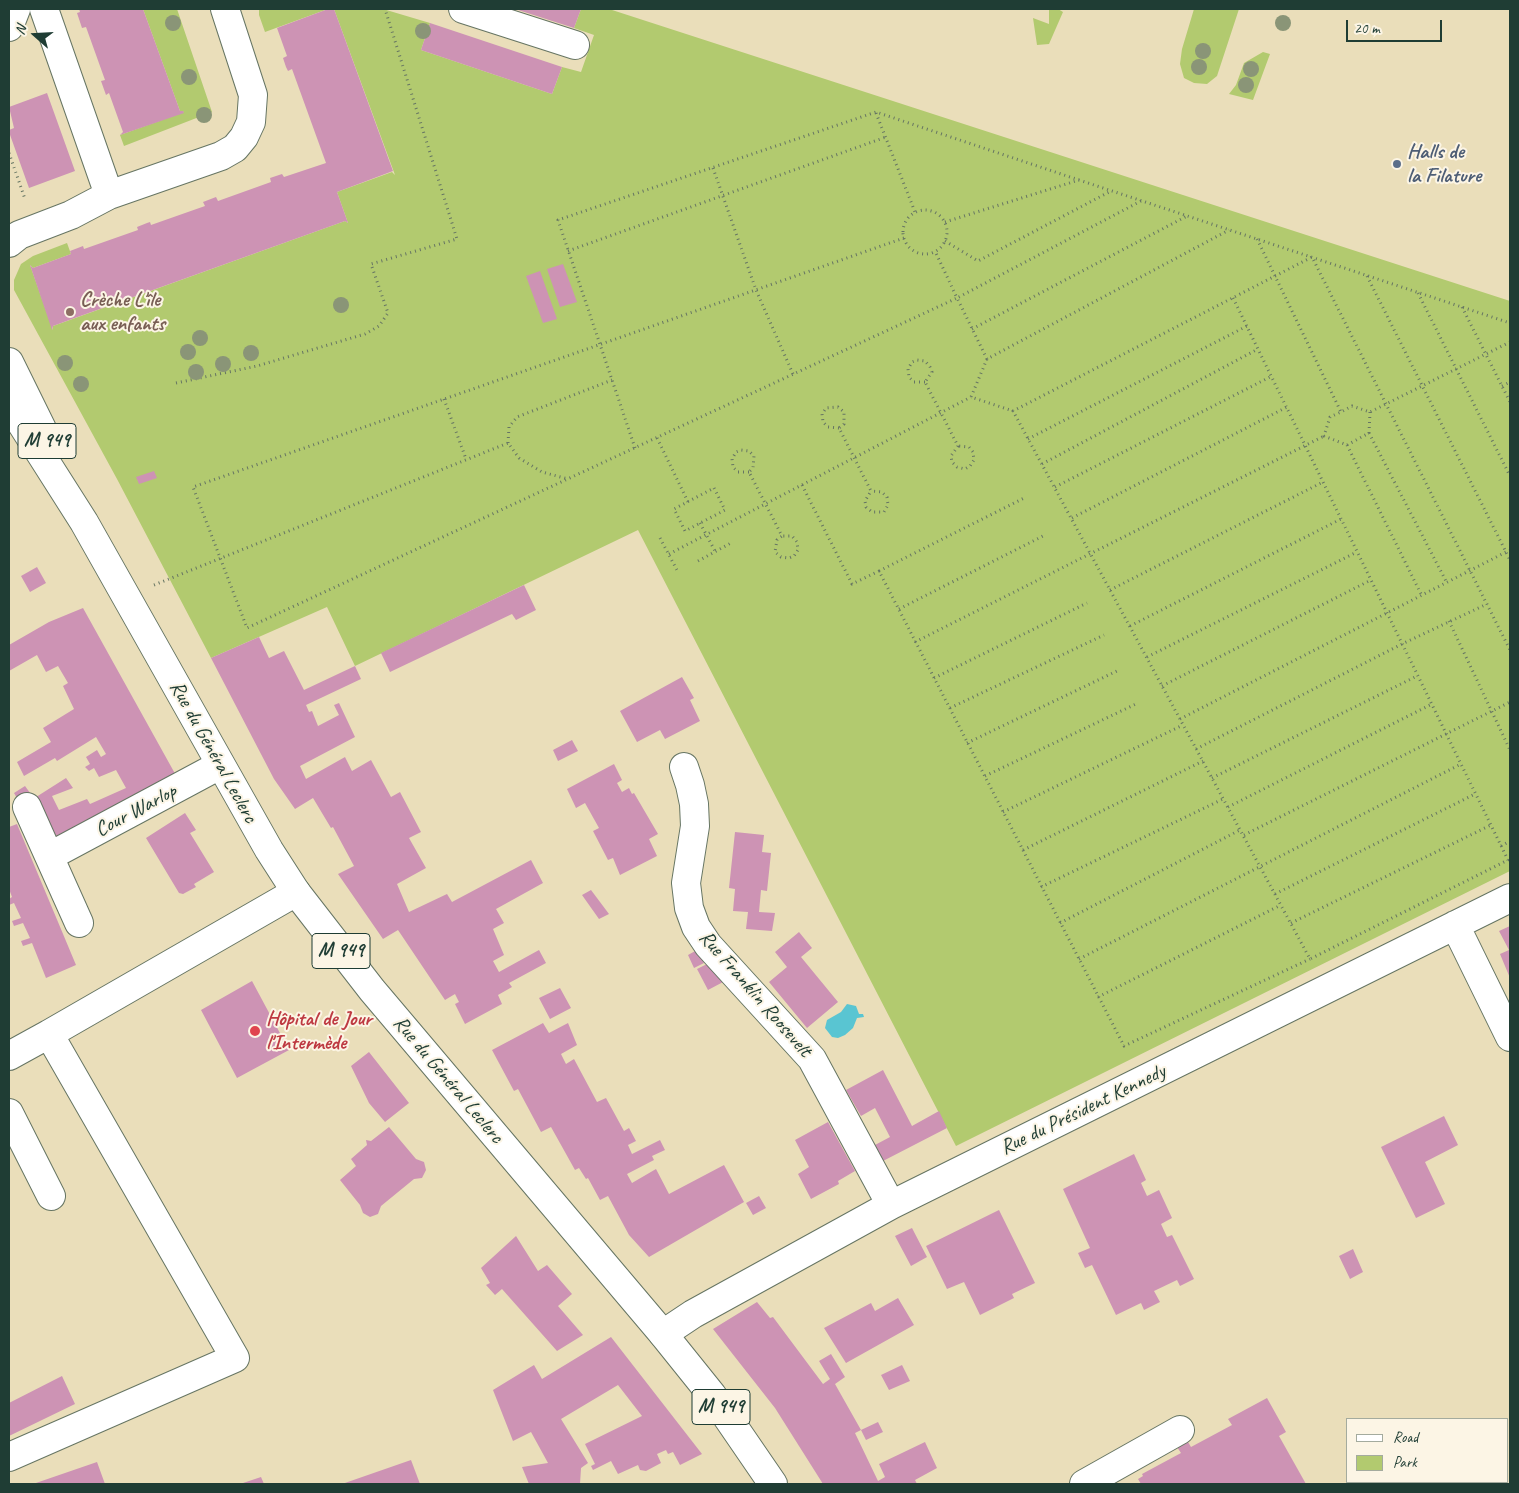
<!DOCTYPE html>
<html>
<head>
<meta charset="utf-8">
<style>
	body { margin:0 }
	#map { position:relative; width:1519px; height:1493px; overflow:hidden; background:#eadeba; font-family:Caveat,sans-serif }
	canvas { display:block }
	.frame { position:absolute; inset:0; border:10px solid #1f3d34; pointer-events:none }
	.legend { position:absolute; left:1346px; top:1418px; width:162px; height:65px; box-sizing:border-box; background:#fcf5e5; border:1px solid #a4ab9e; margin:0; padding:6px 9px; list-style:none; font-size:15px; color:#1f3d34 }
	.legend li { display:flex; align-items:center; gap:10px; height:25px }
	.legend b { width:25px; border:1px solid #a4ab9e }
	.north { position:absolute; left:10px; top:10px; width:50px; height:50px; -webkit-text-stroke:4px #fcf5e5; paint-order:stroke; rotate:289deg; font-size:14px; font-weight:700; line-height:20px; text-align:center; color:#1f3d34 }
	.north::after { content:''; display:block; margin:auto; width:18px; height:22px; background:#1f3d34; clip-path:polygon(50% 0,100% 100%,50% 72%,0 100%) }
	.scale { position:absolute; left:1346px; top:20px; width:96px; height:22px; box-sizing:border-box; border:2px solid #1f3d34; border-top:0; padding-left:6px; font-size:15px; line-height:18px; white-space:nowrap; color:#1f3d34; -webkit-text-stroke:4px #fcf5e5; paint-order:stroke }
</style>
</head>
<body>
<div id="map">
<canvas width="1519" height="1493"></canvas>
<div class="frame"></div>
<ul class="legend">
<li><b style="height:6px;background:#fff"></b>Road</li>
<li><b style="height:14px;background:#b2ca6f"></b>Park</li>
</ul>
<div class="north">N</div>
<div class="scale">20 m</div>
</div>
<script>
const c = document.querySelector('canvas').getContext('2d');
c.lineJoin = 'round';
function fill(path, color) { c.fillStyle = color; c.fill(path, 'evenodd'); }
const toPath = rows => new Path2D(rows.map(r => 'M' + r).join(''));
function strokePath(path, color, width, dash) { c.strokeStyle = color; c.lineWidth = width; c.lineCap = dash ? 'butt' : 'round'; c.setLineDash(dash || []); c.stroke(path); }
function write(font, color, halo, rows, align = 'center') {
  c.font = font + ' Caveat,sans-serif'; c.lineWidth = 4; c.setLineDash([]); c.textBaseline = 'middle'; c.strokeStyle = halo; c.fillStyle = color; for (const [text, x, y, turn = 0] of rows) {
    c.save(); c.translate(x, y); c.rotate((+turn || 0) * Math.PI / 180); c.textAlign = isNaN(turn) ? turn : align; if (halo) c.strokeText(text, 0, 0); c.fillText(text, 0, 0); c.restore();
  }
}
const green = toPath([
	[143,9,177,9,212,112,124,146,120,135,184,112,180,111],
	[259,9,303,10,328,9,265,32,259,15],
	[334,9,383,9,430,23,421,50,552,94,562,67,581,72,594,35,574,28,581,9,609,9,1510,301,1510,871,956,1146,638,530,355,666,327,607,211,658,117,479,14,290,14,280,21,264,33,256,67,243,71,254,33,268,30,265,53,330,53,326,345,221,348,223,337,192,392,172,395,175],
	[1049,9,1058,9,1063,12,1049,44,1037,45,1033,18,1049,24],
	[1194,9,1239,9,1217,76,1207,84,1194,83,1184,78,1180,64,1182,49],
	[1263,52,1270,54,1253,100,1229,94,1236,85,1244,63]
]);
const water = toPath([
	[847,1004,856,1006,859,1014,863,1014,864,1017,857,1018,853,1028,845,1035,838,1038,832,1037,825,1028,827,1020,841,1012]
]);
const building = toPath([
	[79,9,143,9,180,111,183,111,184,113,120,135,123,132,109,93,106,95,101,81,105,80,86,27,82,28,77,13,80,12],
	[328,9,334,9,393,171,337,192,348,223,345,221,72,319,53,326,52,330,30,265,33,268,71,254,70,251,83,246,84,249,138,230,137,227,147,223,150,222,151,225,205,206,203,202,216,197,218,201,271,182,270,178,282,174,284,177,326,163,292,69,288,71,286,67,283,58,287,56,277,28],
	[515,9,581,9,574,28],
	[430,23,562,67,552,94,421,50],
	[47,93,75,171,29,188,9,132,9,130,14,128,9,107],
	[563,264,577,302,560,307,547,269],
	[540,271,557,319,543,323,526,276],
	[154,471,157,478,139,484,136,477],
	[37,567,46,583,30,592,21,576],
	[524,585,536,610,516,620,512,614,390,672,381,653],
	[83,608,178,779,56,836,33,799,66,778,73,788,52,796,59,810,87,799,90,804,126,788,116,770,99,777,94,768,89,771,85,767,90,764,86,757,97,750,101,757,106,754,96,737,57,761,55,758,24,776,17,762,51,742,43,728,74,709,63,686,68,683,58,666,46,672,37,655,9,671,9,645,49,622],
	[259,637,269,658,284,651,304,690,355,666,361,679,306,705,309,712,312,711,318,726,339,715,334,705,339,703,355,737,300,766,306,779,345,757,352,771,371,760,391,797,400,792,421,832,409,838,426,868,397,884,409,912,447,894,452,902,531,860,543,883,496,909,504,923,493,929,504,955,493,961,499,972,539,950,546,963,509,983,512,987,498,995,502,1004,465,1024,455,1004,459,1002,455,994,445,1000,398,930,383,939,338,874,354,866,333,827,331,828,313,798,295,809,274,779,211,658],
	[682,677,694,698,690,700,700,721,665,739,660,730,637,742,620,711],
	[572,740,578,751,558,761,553,750],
	[614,764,622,780,617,783,622,792,629,788,632,794,634,793,658,834,649,839,657,856,620,875,613,858,608,860,593,831,599,828,585,803,576,808,567,789],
	[25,786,33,797,21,805,14,793],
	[185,813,196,830,190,833,214,872,194,884,196,887,183,894,179,893,146,838],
	[17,824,76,965,46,978,32,943,23,946,21,941,30,938,23,923,14,926,12,921,21,918,14,903,9,905,9,899,12,897,9,889,9,827],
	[735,832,764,835,762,852,771,853,767,891,761,890,759,912,775,913,772,931,746,929,748,912,733,911,735,889,729,888],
	[591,890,609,914,599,919,582,895],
	[1510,926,1510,978,1500,954,1509,950,1499,931],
	[799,932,812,948,801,957,838,1002,807,1028,769,982,787,967,775,952],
	[697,950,704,963,694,968,688,955],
	[709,963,725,981,708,990,697,969],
	[252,981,289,1050,237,1078,201,1010],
	[560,988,571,1008,550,1019,539,998],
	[543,1023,549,1033,568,1023,577,1045,561,1054,566,1064,574,1059,597,1102,606,1098,624,1131,629,1128,636,1141,628,1145,632,1154,660,1140,665,1150,652,1156,654,1160,627,1174,632,1183,656,1169,669,1194,724,1165,744,1202,649,1257,629,1235,608,1196,600,1200,588,1178,586,1179,579,1168,575,1170,551,1127,541,1132,518,1089,514,1091,492,1050],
	[369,1052,409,1103,385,1122,369,1103,351,1066],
	[883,1070,912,1126,939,1111,947,1128,883,1161,875,1145,890,1137,875,1108,861,1116,846,1090],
	[1444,1116,1458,1145,1425,1162,1445,1204,1416,1218,1381,1147],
	[828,1122,855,1171,838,1181,839,1184,811,1199,798,1174,809,1167,795,1140],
	[389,1127,416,1159,424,1162,426,1170,422,1178,414,1179,381,1206,378,1214,370,1217,363,1213,360,1205,340,1180,356,1166,351,1159,367,1145,366,1140,371,1141],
	[1134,1154,1146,1180,1141,1183,1147,1196,1159,1190,1172,1218,1161,1224,1167,1237,1172,1235,1194,1279,1180,1286,1177,1280,1154,1291,1160,1302,1144,1310,1141,1303,1116,1315,1092,1265,1085,1268,1078,1253,1090,1248,1063,1189],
	[759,1196,766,1208,753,1215,746,1203],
	[999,1210,1035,1283,1012,1294,1014,1298,980,1315,964,1282,947,1289,926,1246],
	[912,1228,927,1257,911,1266,895,1236],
	[516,1236,538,1271,547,1265,572,1294,558,1306,583,1335,557,1351,502,1289,495,1295,486,1285,490,1283,481,1268],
	[1353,1249,1363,1272,1350,1279,1339,1256],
	[898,1298,914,1325,846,1363,824,1328,871,1303,875,1311],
	[757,1302,770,1318,773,1317,823,1384,830,1379,819,1361,831,1354,845,1377,835,1384,861,1430,855,1433,878,1481,885,1477,879,1464,925,1442,937,1468,915,1480,917,1484,823,1484,775,1408,713,1329],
	[611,1337,702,1454,680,1465,673,1452,668,1454,666,1450,657,1454,661,1463,646,1471,640,1470,638,1465,618,1474,611,1461,593,1470,591,1466,595,1464,585,1444,642,1416,618,1385,561,1419,588,1463,581,1468,580,1484,529,1484,522,1467,548,1463,531,1432,513,1441,493,1390,534,1365,542,1379],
	[902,1365,910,1381,889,1390,881,1375],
	[62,1376,75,1404,9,1436,9,1403],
	[1267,1398,1286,1432,1279,1436,1306,1484,1141,1484,1138,1479,1143,1476,1142,1474,1181,1453,1177,1447,1188,1442,1191,1447,1232,1425,1228,1419],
	[878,1422,883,1432,866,1440,861,1430],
	[411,1460,420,1484,342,1484],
	[97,1462,105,1484,33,1484],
	[261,1477,264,1484,240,1484]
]);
const path = toPath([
	[876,113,915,212],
	[9,153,25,199],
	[713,168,756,290,793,374],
	[1141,201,957,298,987,359,1229,230],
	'903 232a22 22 0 1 1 44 0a22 22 0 1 1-44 0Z',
	[945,222,1079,180,1510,323],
	[904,238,193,487,247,628,957,298,935,251],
	[1257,239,1341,412],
	[945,241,978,261,1111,191],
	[568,251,886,137],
	[1367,276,1510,560],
	[1418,293,1510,476],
	[1233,298,1508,860,1310,959,1013,411,1312,257,1510,650],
	[1462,307,1510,402],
	[972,329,1187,216],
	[987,359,971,397,1013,411],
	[925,382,914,382,909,377,908,369,912,362,917,360,925,361,930,367,932,372,925,382,958,446,951,456,952,462,957,467,965,469,970,466,974,460,973,452,969,447,958,446],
	[176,383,257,366,365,334,379,326,388,313,371,264,457,239,385,9],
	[1502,386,1510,382],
	[444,399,466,459],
	[1370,412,1369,433,1347,445,1324,436,1330,417,1341,412,1352,406,1370,412,1510,342],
	[839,428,828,427,823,422,822,414,826,408,838,407,844,412,844,424,839,428,871,491,865,501,866,507,872,512,884,512,888,505,887,497,882,492,871,491],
	[1369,433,1447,583],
	[657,438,688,502],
	[1028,439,1247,326],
	[508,443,509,427,517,417,612,380],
	[1347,445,1422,596],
	[635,448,558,220,876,112,1079,180],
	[1042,464,1258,349],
	[749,472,738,472,733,467,732,459,736,452,741,450,749,451,754,456,753,468,749,472,782,536,777,540,775,552,781,557,789,558,794,556,798,550,797,542,792,536,782,536],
	[802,485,852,584,879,571,1124,1046,1310,959],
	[1055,487,1272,376],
	[714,488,725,510,685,531,674,509,714,488],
	[1072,518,1287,407],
	[700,523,715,551],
	[660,538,678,572],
	[669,554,971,397],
	[698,561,731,543],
	[879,571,1024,498],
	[154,585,508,443,519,458,542,472,568,479],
	[1110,590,1323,482],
	[899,609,1045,535],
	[1449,621,1510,750],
	[1130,626,1341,519],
	[915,642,1324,436],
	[1147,657,1357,552],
	[934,678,1087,603],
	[1162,686,1371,580],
	[950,708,1104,635],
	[1180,719,1510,550],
	[967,743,1119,670],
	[1196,749,1402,644,1487,604],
	[985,776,1138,703],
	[1212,778,1417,676],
	[1228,807,1432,704],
	[1003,812,1183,725],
	[1244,835,1510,702],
	[1501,846,1510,841],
	[1023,850,1203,761],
	[1041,887,1223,799],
	[1275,894,1475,794],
	[1060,923,1240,830],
	[1291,923,1491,825],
	[1079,959,1461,764],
	[1098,997,1281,905]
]);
const minor = toPath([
	[44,9,109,195],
	[463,9,575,45],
	[9,27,16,9],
	[9,243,19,235,71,215,109,195,221,156,235,148,244,137,251,122,253,95,225,9],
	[684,767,690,785,694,804,695,826,686,883,689,908,696,927,708,945,812,1059,891,1205],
	[27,807,79,923],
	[50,856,220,765],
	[1455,925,1510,1037],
	[9,1056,49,1034],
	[9,1113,51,1196],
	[663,1334,693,1314,891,1205,1510,898],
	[9,1457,235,1358,49,1034,296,892],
	[1084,1484,1180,1430]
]);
const major = toPath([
	[9,362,42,429],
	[9,404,84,522,269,850,296,892,372,990,663,1334,712,1395,773,1484]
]);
const trees = [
	[173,23],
	[1283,23],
	[423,31],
	[1203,51],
	[1199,67],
	[1251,69],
	[189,77],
	[1246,85],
	[204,115],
	[341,305],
	[200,338],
	[188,352],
	[251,353],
	[65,363],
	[223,364],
	[196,372],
	[81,384]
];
const markers = [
	[1397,164,5,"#5c6f8a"],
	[70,312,5,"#8d6e63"],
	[255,1031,6,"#e0444e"]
];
const shields = [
	[47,441,58],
	[341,951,58],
	[721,1407,58]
];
const shieldNames = [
	["M 949",47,441],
	["M 949",341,951],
	["M 949",721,1407]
];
const serviceNames = [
	["Halls de",1407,152],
	["la Filature",1407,176]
];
const educationNames = [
	["Crèche L'île",80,300],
	["aux enfants",80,324]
];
const streetNames = [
	["Rue du Général Leclerc",213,752,61],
	["Cour Warlop",136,811,-28],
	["Rue Franklin Roosevelt",755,994,49],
	["Rue du Général Leclerc",448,1080,50],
	["Rue du Président Kennedy",1083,1110,-26]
];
const healthNames = [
	["Hôpital de Jour",266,1019],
	["l'Intermède",266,1043]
];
fill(green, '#b2ca6f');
fill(water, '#59c5d2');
fill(building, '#cd93b4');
strokePath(minor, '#667563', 30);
strokePath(major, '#667563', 30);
strokePath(path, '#667563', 3, [1, 4]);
strokePath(minor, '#fff', 28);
strokePath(major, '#fff', 28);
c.fillStyle = '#8a9577';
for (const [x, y] of trees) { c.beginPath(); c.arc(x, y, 8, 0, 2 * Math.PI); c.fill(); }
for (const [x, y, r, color] of markers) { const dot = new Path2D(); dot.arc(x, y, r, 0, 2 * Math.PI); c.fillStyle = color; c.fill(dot); strokePath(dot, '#fcf5e5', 2); }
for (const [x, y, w] of shields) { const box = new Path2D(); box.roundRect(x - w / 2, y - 17.5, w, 35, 4); c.fillStyle = '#fcf5e5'; c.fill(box); strokePath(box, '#1f3d34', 1); }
write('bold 20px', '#1f3d34', null, shieldNames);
write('bold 21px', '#4e5e75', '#fcf5e5', serviceNames, 'left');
write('bold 21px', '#785e54', '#fcf5e5', educationNames, 'left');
write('21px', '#1f3d34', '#fcf5e5', streetNames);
write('bold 21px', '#be3a42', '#fcf5e5', healthNames, 'left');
</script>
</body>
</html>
